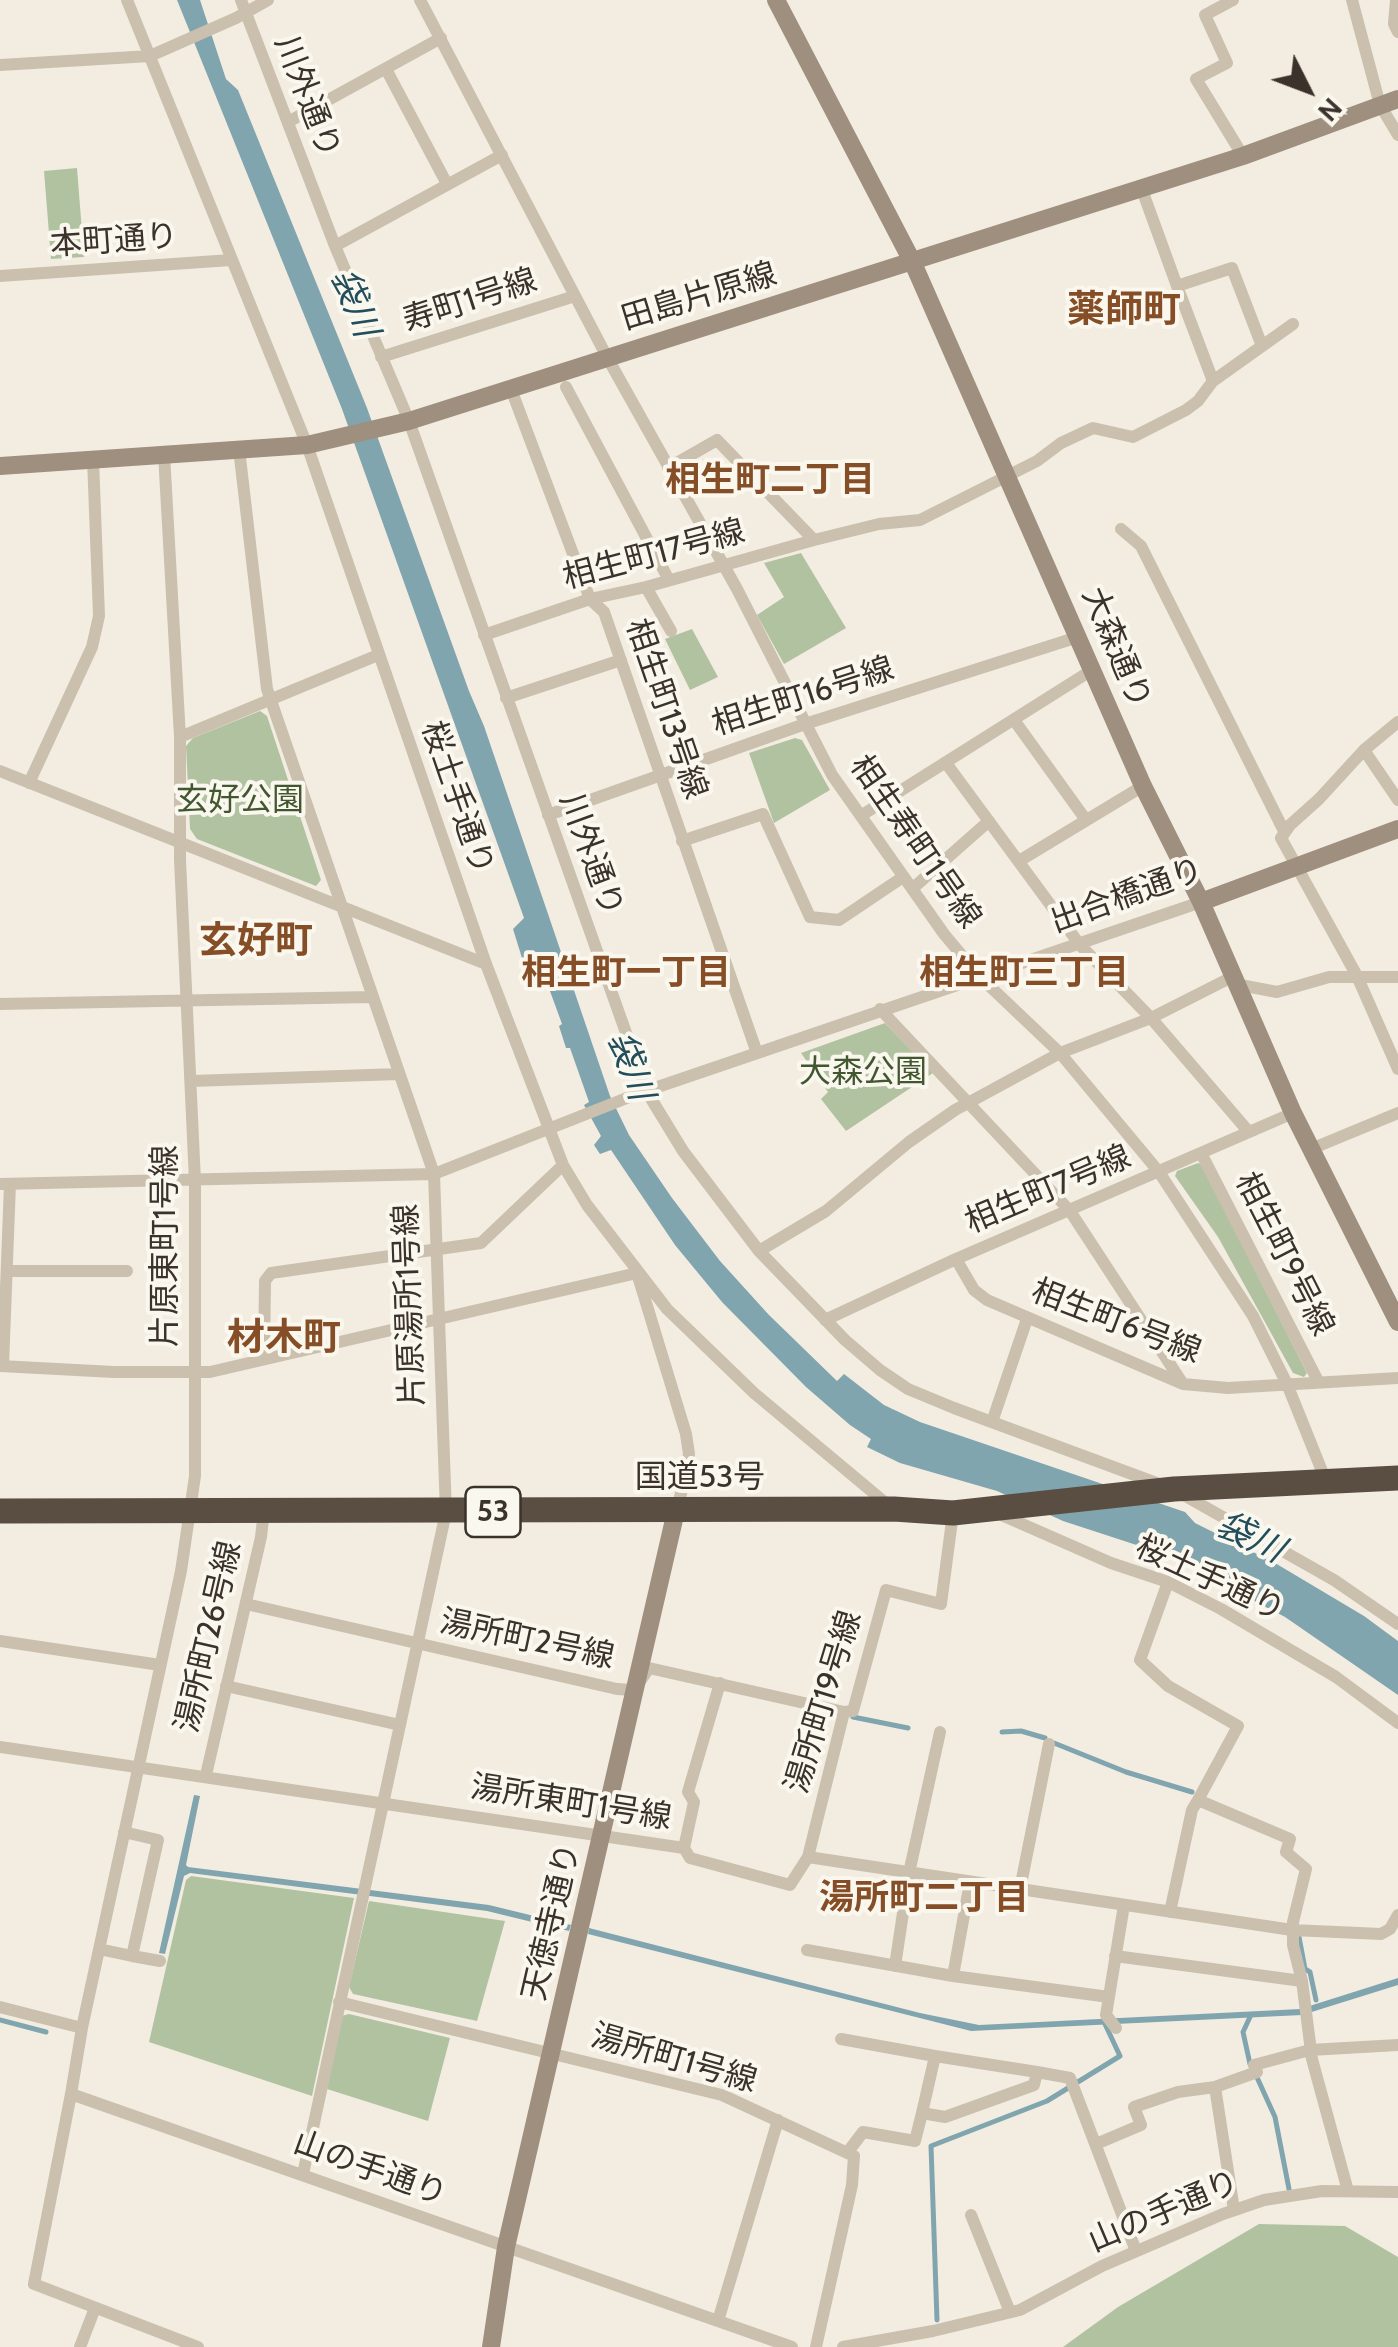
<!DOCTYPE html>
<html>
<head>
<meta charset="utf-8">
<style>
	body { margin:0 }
	#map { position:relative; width:1398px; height:2347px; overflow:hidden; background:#f3ede1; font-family:Cabin,sans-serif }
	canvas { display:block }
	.north { position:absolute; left:1258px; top:40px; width:100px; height:100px; -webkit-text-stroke:8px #faf7ee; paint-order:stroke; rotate:132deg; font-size:28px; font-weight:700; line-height:40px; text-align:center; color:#3a322b }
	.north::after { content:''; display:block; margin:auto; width:35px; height:45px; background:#3a322b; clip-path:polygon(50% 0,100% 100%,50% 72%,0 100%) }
</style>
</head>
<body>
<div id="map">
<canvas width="1398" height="2347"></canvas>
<div class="north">N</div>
</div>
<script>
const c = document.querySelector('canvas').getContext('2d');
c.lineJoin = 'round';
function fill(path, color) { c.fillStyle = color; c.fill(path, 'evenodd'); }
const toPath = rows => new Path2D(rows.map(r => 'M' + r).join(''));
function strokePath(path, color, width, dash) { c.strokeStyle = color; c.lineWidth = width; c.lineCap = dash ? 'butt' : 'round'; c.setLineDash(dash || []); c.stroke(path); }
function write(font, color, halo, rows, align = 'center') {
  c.font = font + ' Cabin,"Noto Sans JP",sans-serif'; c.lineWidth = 8; c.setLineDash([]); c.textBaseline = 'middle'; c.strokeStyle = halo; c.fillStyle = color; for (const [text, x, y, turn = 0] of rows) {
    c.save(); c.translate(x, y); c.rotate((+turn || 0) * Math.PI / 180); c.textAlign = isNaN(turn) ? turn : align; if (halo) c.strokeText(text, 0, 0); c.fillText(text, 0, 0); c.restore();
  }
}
const green = toPath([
	[77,168,84,257,51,259,44,171],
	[801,553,846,628,784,664,757,615,784,597,764,563],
	[692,629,718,677,690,690,665,639],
	[260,711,267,716,321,880,316,886,197,839,190,829,186,746,193,738],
	[795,738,802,740,830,790,774,823,749,753],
	[885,1023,933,1073,846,1131,821,1099,828,1092,801,1053],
	[1198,1163,1202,1165,1307,1373,1304,1377,1293,1373,1218,1237,1175,1176,1177,1171],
	[191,1876,354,1898,312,2096,149,2042,186,1880],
	[369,1901,505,1921,477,2021,353,1994,349,1987],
	[349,2014,450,2038,428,2121,327,2089,341,2016],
	[1259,2224,1345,2226,1398,2257,1398,2347,1063,2347,1118,2307]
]);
const water = toPath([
	[177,0,200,0,226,79,238,90,367,408,469,691,484,726,610,1096,629,1135,672,1198,720,1261,769,1315,837,1381,844,1374,884,1405,920,1422,1185,1512,1195,1523,1275,1563,1364,1616,1398,1641,1398,1695,1285,1617,1164,1554,1063,1521,997,1491,900,1463,867,1447,871,1439,850,1425,806,1387,722,1302,675,1245,611,1150,600,1154,594,1145,601,1136,584,1105,589,1102,570,1048,566,1048,559,1026,562,1024,539,961,522,958,513,929,524,918,342,409],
	[194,1795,200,1796,186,1865,188,1867,489,1905,571,1925,569,1931,487,1911,190,1873,184,1876,165,1954,159,1953],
	[589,1928,920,2013,979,2025,1300,2009,1398,1978,1398,1985,1302,2015,971,2031,588,1934]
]);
const stream = toPath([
	[853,1717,908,1728],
	[1002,1732,1021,1731,1045,1738],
	[1054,1743,1126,1772,1192,1792],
	[1299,1937,1305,1969,1310,1972,1316,2000],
	[1250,2017,1243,2032,1250,2064],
	[0,2020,46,2032],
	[1255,2073,1275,2117,1289,2189],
	[937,2320,931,2146,1047,2101,1120,2056,1105,2024]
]);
const street = toPath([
	[127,0,307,445,486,964,563,1165,587,1205,667,1309,754,1393,888,1505],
	[241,0,335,246,409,421,647,1092,683,1151,759,1251,845,1340,880,1370,908,1389,954,1408,1159,1484],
	[420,0,607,357,737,589,832,775,944,934,980,977,1060,1053,1159,1172,1253,1316,1287,1384,1326,1481],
	[1233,0,1205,15,1227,63,1196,79,1243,156],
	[1352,0,1380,105,1398,135],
	[1396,0,1394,24,1398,32],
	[0,65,150,56,236,18,268,0],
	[386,69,447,184],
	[288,122,441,38],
	[1141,187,1177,286,1232,268,1262,346],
	[335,246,502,155],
	[0,276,231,260],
	[1177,286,1213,381],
	[381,357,575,296],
	[566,387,669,580],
	[511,389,590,599,604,612,757,1053],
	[239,449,267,689,434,1174,439,1319,446,1512,303,2174],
	[668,468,717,440,814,540],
	[1121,529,1141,546,1284,831],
	[646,587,671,631],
	[484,635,590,599,646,587,814,540,879,524,920,520,1037,461,1061,443,1093,428,1133,437,1186,410,1198,401,1213,381,1293,324],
	[506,698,621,660],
	[1014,720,1086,820],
	[1398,722,1364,750,1319,799,1290,825,1281,838,1357,976,1398,1069],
	[180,737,378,655],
	[1364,750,1398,800],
	[946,763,1080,945,1151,1018,1248,1131],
	[0,771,486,964],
	[29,783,92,647,99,616,93,459],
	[548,815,805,724,1078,637],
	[862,815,1092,670],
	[682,841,763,814,810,917,839,920,903,877],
	[1019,861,1143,786],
	[912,889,989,821],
	[1235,984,1277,992,1329,977,1398,977],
	[0,1004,372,997],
	[880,1009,1070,1211,1183,1384],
	[192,1081,399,1074],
	[1311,1149,1398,1113],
	[1201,1153,1318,1381],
	[0,1184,434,1174,637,1094,1201,902],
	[759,1251,826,1211,909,1142,955,1110,1060,1053,1151,1018,1232,977],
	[956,1259,974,1290,987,1300,1183,1384,1228,1388,1398,1378],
	[9,1271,127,1271],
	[825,1320,956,1259,1293,1113],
	[264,1359,265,1281,271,1273,481,1243,563,1165],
	[0,1366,114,1372,210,1372,637,1273,686,1434,689,1454,686,1476,676,1511],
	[3,1366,10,1184],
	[992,1422,1027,1319],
	[1182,1494,1334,1580,1398,1624],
	[997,1513,1111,1563,1168,1582,1221,1609,1336,1677,1398,1723],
	[1168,1582,1140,1660,1168,1686,1238,1726,1198,1800,1290,1839,1286,1852,1306,1869,1293,1922,1293,1945,1302,1981,1312,2059,1348,2191],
	[246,1604,617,1689,634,1690,649,1668,844,1712],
	[0,1641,160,1665],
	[226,1686,400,1725],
	[0,1747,684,1848,690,1858,790,1885,808,1857,1292,1930,1381,1934,1390,1929,1398,1915],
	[206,1775,261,1537,264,1511],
	[684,1848,694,1802,688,1792,720,1683],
	[808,1857,844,1712,853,1711,886,1590,941,1604,953,1513],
	[1020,1889,1049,1744],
	[1170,1912,1192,1810,1198,1800],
	[99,1949,132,1956,158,1840,124,1832],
	[807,1950,953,1976,1109,1997],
	[132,1956,160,1961],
	[1115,1956,1302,1981],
	[895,1966,909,1873,940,1732],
	[953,1976,970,1882],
	[339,2002,722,2095,854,2156,852,2185,816,2347],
	[0,2007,82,2028,71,2094,792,2347],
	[82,2028,181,1571,195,1476,195,1181,180,860,180,737,164,454],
	[1116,2028,1106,2015,1124,1905],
	[841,2039,935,2056],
	[1037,2072,1070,2078,1136,2251],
	[1215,2087,1234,2210],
	[71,2094,34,2284,198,2347],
	[1096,2144,1141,2125,1134,2107,1178,2092,1215,2087,1257,2072,1254,2065,1310,2050,1398,2045],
	[847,2153,863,2132,915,2141,922,2113,935,2056,1037,2072,1034,2085,945,2117,922,2113],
	[971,2215,1010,2312],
	[718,2321,778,2120],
	[80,2347,95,2308],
	[843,2347,933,2331,1020,2310,1102,2266,1223,2214,1264,2200,1322,2191,1398,2192]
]);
const secondary = toPath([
	[776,0,913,263,1143,786,1201,902,1293,1113,1398,1322],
	[0,466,307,445,409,421,1243,156,1398,99],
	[1201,902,1398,829],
	[491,2347,506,2247,676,1511]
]);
const highway = toPath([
	[0,1511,894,1509,953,1513,1174,1489,1398,1478]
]);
const shields = [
	[493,1512,55]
];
const shieldNames = [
	["53",493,1512]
];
const streetNames = [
	["川外通り",307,97,69],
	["本町通り",114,241,-4],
	["田島片原線",699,297,-17],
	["寿町1号線",470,301,-18],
	["相生町17号線",654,555,-15],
	["大森通り",1116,648,67],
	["相生町16号線",803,697,-18],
	["相生町13号線",666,709,71],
	["桜土手通り",457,798,71],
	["相生寿町1号線",915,842,55],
	["川外通り",591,855,70],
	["出合橋通り",1127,896,-20],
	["相生町7号線",1048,1190,-23],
	["片原東町1号線",166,1246,-90],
	["相生町9号線",1284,1254,63],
	["片原湯所1号線",410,1305,-92],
	["相生町6号線",1116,1322,21],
	["国道53号",700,1478],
	["桜土手通り",1210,1579,25],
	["湯所町26号線",209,1637,-77],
	["湯所町2号線",527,1640,12],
	["湯所町19号線",824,1702,-73],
	["湯所東町1号線",571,1803,9],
	["天徳寺通り",552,1922,-77],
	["湯所町1号線",674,2059,16],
	["山の手通り",370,2169,20],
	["山の手通り",1164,2212,-23]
];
const parkNames = [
	["玄好公園",240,801],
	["大森公園",863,1073]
];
const waterNames = [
	["袋川",354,303,68],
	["袋川",630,1066,70],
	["袋川",1250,1538,26]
];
const neighbourhoodNames = [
	["相生町二丁目",770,481],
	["相生町一丁目",626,974],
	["相生町三丁目",1024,974],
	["湯所町二丁目",924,1899]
];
const quarterNames = [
	["薬師町",1124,311],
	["玄好町",256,942],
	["材木町",284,1339]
];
fill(green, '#b1c2a1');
fill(water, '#81a5af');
strokePath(stream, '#81a5af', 5);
strokePath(street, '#cbc0ad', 12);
strokePath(secondary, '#9f8f7e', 18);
strokePath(highway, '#5a4e43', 25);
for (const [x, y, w] of shields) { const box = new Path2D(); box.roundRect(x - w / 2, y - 25, w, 50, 8); c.fillStyle = '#faf7ee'; c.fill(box); strokePath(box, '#3a322b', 2.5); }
write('bold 30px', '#3a322b', null, shieldNames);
write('32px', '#3a322b', '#faf7ee', streetNames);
write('32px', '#425730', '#faf7ee', parkNames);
write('italic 35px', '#224d5a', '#faf7ee', waterNames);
write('bold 35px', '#864e27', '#faf7ee', neighbourhoodNames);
write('bold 38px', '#864e27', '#faf7ee', quarterNames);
</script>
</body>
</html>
